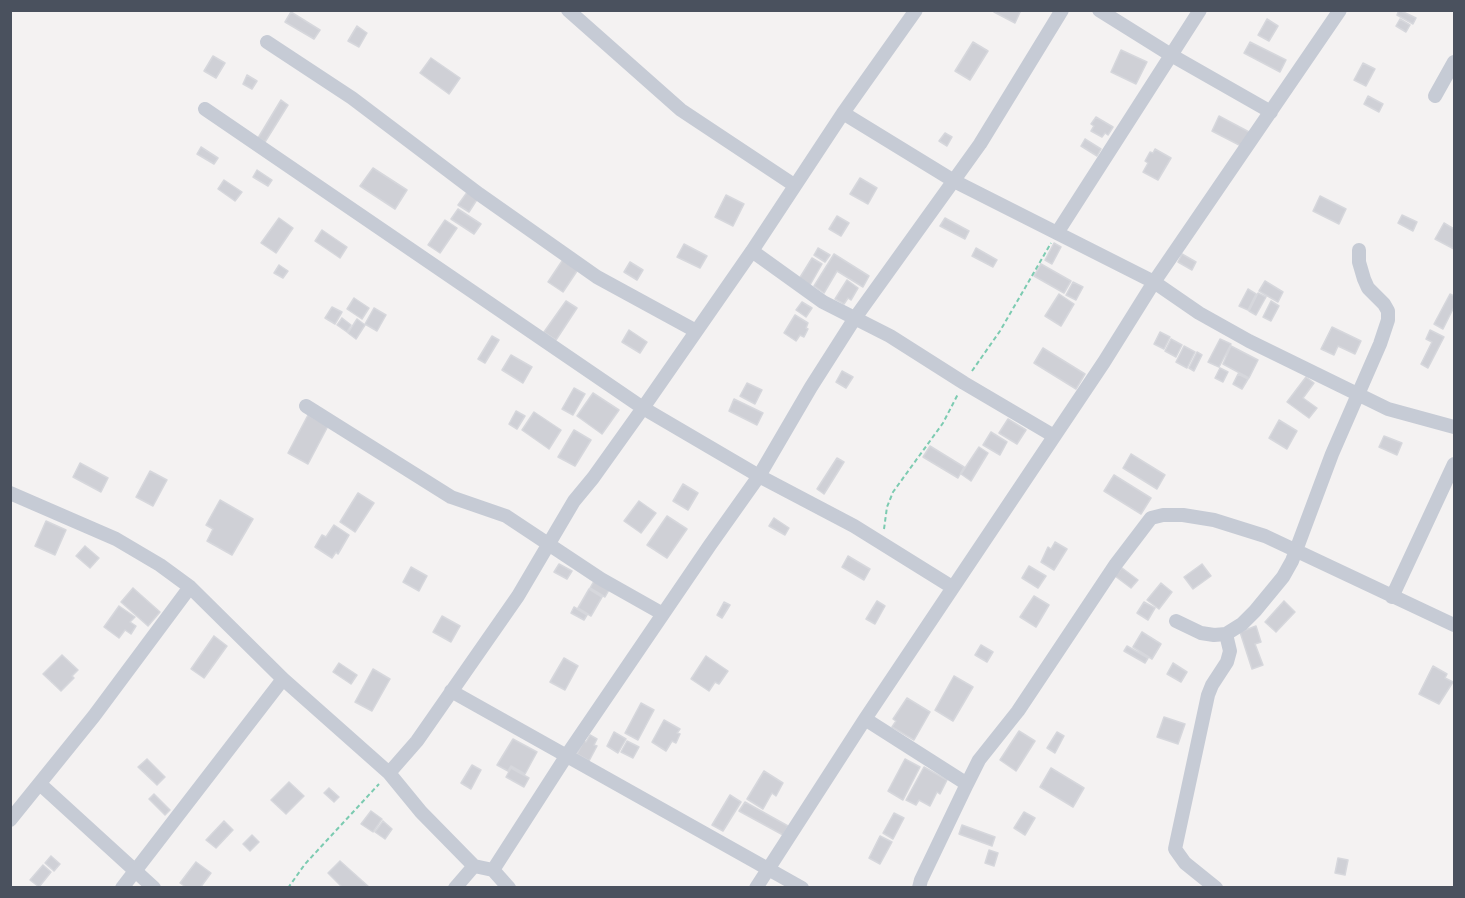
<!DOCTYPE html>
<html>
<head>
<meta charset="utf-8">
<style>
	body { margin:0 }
	#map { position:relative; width:1465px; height:898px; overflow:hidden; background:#f4f2f2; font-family:"PT Sans Narrow",sans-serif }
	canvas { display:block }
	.frame { position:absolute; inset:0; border:12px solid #4a515e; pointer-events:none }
</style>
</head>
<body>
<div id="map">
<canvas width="1465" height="898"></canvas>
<div class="frame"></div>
</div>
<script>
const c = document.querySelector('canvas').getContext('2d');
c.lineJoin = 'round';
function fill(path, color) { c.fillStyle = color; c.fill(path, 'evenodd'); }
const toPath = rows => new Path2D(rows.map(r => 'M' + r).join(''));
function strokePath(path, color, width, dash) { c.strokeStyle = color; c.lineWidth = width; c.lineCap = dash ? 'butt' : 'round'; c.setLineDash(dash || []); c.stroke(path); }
const building = toPath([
	[995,10,1021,10,1015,23,994,12,995,10],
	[1399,10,1416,18,1413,24,1397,15,1399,10],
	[291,12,320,30,314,39,285,22,291,12],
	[1267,19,1278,26,1269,41,1258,35,1267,19],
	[1400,19,1410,25,1406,32,1396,26,1400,19],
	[357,26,367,33,359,47,348,41,357,26],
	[973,42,988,51,970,80,955,71,973,42],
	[1250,42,1286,60,1280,72,1244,53,1250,42],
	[1121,50,1147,62,1136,84,1111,72,1121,50],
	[213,56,225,63,216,78,204,71,213,56],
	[431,58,460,78,449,94,420,73,431,58],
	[1363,63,1375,69,1366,86,1354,80,1363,63],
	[247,75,257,81,252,89,243,84,247,75],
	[1368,96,1383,104,1379,112,1364,104,1368,96],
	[281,100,288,105,265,142,258,138,281,100],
	[1219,116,1251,133,1243,147,1212,131,1219,116],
	[1096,117,1113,127,1108,135,1105,133,1102,137,1091,131,1094,126,1091,124,1096,117],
	[945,133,952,137,947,146,939,141,945,133],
	[1085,139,1101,149,1097,156,1081,146,1085,139],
	[201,147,218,158,214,164,197,154,201,147],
	[1155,149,1171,158,1158,180,1143,172,1148,163,1145,161,1150,152,1153,153,1155,149],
	[373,168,407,190,395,209,360,186,373,168],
	[257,170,272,180,268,186,253,177,257,170],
	[860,178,877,188,868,204,850,194,860,178],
	[224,180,242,192,235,201,218,189,224,180],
	[468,191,478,198,469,212,458,205,468,191],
	[726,195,744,204,733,226,715,217,726,195],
	[1320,196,1346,209,1339,224,1313,211,1320,196],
	[458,209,481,224,474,234,451,219,458,209],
	[1402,215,1417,222,1413,231,1398,223,1402,215],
	[837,216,849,223,841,236,829,229,837,216],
	[279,218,293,228,276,253,261,243,279,218],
	[945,218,969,231,965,239,940,226,945,218],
	[445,220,457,228,440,253,428,245,445,220],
	[1444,223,1454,229,1454,249,1435,239,1444,223],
	[322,230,347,247,340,258,315,241,322,230],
	[1054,243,1061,247,1052,264,1045,260,1054,243],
	[684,244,707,256,700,268,677,257,684,244],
	[818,248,830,255,825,262,814,255,818,248],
	[976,248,997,260,993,267,972,256,976,248],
	[834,254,869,276,863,287,837,271,824,293,814,286,834,254],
	[1182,254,1196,262,1192,270,1178,262,1182,254],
	[564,258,579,268,563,292,548,282,564,258],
	[812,258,822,264,810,285,799,279,812,258],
	[630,262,643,270,637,280,624,272,630,262],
	[1041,264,1071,281,1064,293,1034,276,1041,264],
	[279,265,288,271,283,278,274,273,279,265],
	[847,280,858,288,851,300,848,298,844,304,835,299,847,280],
	[1265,281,1283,292,1278,302,1259,291,1265,281],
	[1073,282,1083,287,1076,300,1066,295,1073,282],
	[1248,289,1256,294,1248,310,1239,306,1248,289],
	[1258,293,1266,297,1256,315,1249,311,1258,293],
	[1059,294,1074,304,1061,326,1045,316,1059,294],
	[1450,294,1454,296,1454,307,1443,329,1434,324,1450,294],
	[354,298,369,308,362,319,347,309,354,298],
	[566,301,577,308,556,340,544,332,566,301],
	[1271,301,1279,306,1271,321,1263,317,1271,301],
	[802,302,812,308,806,317,796,310,802,302],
	[332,307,342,312,335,324,325,318,332,307],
	[374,308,386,315,377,331,365,324,374,308],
	[795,315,808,323,806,328,808,329,804,337,800,335,796,341,784,333,795,315],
	[342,318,351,325,347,332,337,325,342,318],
	[357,319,365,325,356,339,348,333,357,319],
	[1332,327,1361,341,1355,354,1338,346,1334,355,1321,349,1332,327],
	[629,330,647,342,640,353,622,342,629,330],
	[1430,330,1444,337,1428,368,1421,364,1432,342,1426,339,1430,330],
	[1160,332,1170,337,1164,349,1154,344,1160,332],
	[492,336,499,340,485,363,478,359,492,336],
	[1171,339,1182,345,1176,357,1165,351,1171,339],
	[1220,339,1231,344,1219,367,1208,362,1220,339],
	[1184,346,1195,352,1187,368,1176,362,1184,346],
	[1231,346,1258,360,1249,378,1223,364,1231,346],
	[1043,348,1085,374,1076,389,1034,363,1043,348],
	[1197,352,1202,355,1194,371,1189,368,1197,352],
	[511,355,532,367,523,383,502,370,511,355],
	[1220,368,1228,372,1223,382,1215,378,1220,368],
	[842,371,853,377,846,388,836,382,842,371],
	[1238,374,1248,379,1242,389,1233,384,1238,374],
	[1306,377,1314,383,1303,398,1317,408,1309,418,1287,402,1306,377],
	[747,383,762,390,755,404,740,396,747,383],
	[574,388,585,394,573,415,562,409,574,388],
	[593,393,619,410,602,434,577,416,593,393],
	[734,399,763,413,757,425,729,411,734,399],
	[516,411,525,416,517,429,509,424,516,411],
	[534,412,561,430,549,449,522,430,534,412],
	[308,415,328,426,308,464,288,453,308,415],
	[1008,419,1026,430,1017,444,999,433,1008,419],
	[1279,420,1297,431,1287,449,1269,438,1279,420],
	[574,430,591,440,575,466,558,457,574,430],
	[991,432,1007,442,1000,455,983,445,991,432],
	[1384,436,1402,443,1397,455,1379,447,1384,436],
	[930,446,964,467,958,478,923,457,930,446],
	[979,447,988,453,971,481,961,474,979,447],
	[1131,454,1165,475,1157,489,1123,468,1131,454],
	[837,458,844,462,824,494,817,489,837,458],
	[80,463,108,478,101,492,73,477,80,463],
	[150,471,167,480,153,506,136,497,150,471],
	[1114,475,1151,498,1141,514,1104,491,1114,475],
	[683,484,698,493,688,510,673,501,683,484],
	[358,493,374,503,355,532,340,522,358,493],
	[220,500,253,519,232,555,207,541,213,529,206,525,220,500],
	[639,501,656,513,641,533,624,521,639,501],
	[667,516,687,529,667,558,647,545,667,516],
	[774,518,789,528,785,535,769,526,774,518],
	[46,521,66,530,55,555,35,546,46,521],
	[334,525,349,535,338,554,336,552,332,558,315,547,322,535,326,537,334,525],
	[1055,542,1067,549,1054,570,1041,562,1048,547,1051,549,1055,542],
	[85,546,99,558,90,568,76,556,85,546],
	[848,556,870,569,864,580,842,567,848,556],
	[559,564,572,571,567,579,554,572,559,564],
	[1202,564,1211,576,1193,589,1184,577,1202,564],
	[1029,566,1046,576,1038,588,1022,578,1029,566],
	[411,567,427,576,419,591,403,582,411,567],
	[1122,568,1138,580,1131,588,1115,576,1122,568],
	[594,581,609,590,605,597,590,588,594,581],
	[1161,583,1172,592,1159,609,1147,600,1161,583],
	[133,588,160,612,148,626,121,602,133,588],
	[589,589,602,597,591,616,578,608,589,589],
	[1034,596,1049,605,1036,627,1020,617,1034,596],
	[877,601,885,606,875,624,866,619,877,601],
	[1284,601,1295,612,1276,632,1265,622,1284,601],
	[724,602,730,605,722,618,717,615,724,602],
	[1144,602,1155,608,1148,620,1137,613,1144,602],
	[119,606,135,617,130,622,136,626,131,634,125,630,119,638,104,627,119,606],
	[574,607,587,615,584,620,571,613,574,607],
	[442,616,460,626,451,642,433,632,442,616],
	[1256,626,1261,642,1255,644,1263,665,1252,669,1240,632,1256,626],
	[1142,632,1161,644,1152,659,1133,647,1142,632],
	[214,636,227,646,204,678,191,669,214,636],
	[981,645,993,652,987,662,975,655,981,645],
	[1127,646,1148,658,1145,663,1124,651,1127,646],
	[62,655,78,670,72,676,74,678,61,691,43,674,62,655],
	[706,656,728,671,719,684,715,682,709,691,691,679,706,656],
	[564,658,578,666,565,690,550,682,564,658],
	[339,663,357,675,351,684,333,672,339,663],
	[1173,663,1187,672,1181,682,1167,674,1173,663],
	[1433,666,1447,674,1445,678,1453,682,1439,704,1419,694,1433,666],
	[373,669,390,679,372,711,355,702,373,669],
	[954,676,973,687,953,721,935,710,954,676],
	[907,698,930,712,914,740,892,727,896,721,893,719,907,698],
	[641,703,654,710,638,740,625,733,641,703],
	[1164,717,1185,724,1178,744,1157,737,1164,717],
	[664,720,680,729,677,733,680,734,676,743,672,741,666,751,652,742,664,720],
	[1019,731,1035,741,1016,771,1000,760,1019,731],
	[614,732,626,739,618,753,607,746,614,732],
	[1057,732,1064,736,1055,753,1047,748,1057,732],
	[590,735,597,739,594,745,597,746,589,761,577,754,584,741,586,742,590,735],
	[513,739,537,752,525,774,511,766,508,771,497,765,513,739],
	[627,741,639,747,633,758,621,752,627,741],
	[147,759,165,777,157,785,138,767,147,759],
	[905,759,920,767,903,800,888,791,905,759],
	[472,765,481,770,471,789,461,783,472,765],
	[924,767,947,780,940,794,937,792,930,806,919,800,916,805,906,800,924,767],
	[511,768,529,778,524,787,506,777,511,768],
	[1051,768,1084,788,1073,807,1040,787,1051,768],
	[764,771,783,783,776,796,772,793,763,809,747,799,764,771],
	[289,782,304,796,286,814,271,800,289,782],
	[329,788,339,797,334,802,324,793,329,788],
	[154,794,170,810,165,815,149,799,154,794],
	[730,795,741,802,723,831,712,825,730,795],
	[745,802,788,826,783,835,739,811,745,802],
	[371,811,382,819,373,832,361,824,371,811],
	[1024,812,1035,818,1025,835,1014,828,1024,812],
	[894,813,904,818,893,839,883,833,894,813],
	[224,821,233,830,216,848,206,840,224,821],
	[383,821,392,829,385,839,375,832,383,821],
	[962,825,995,837,992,846,959,834,962,825],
	[252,835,259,842,250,851,243,844,252,835],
	[880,836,892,842,880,864,869,858,880,836],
	[989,850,998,853,994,866,985,863,989,850],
	[51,856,60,864,54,871,45,863,51,856],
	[1338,858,1348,860,1345,875,1335,873,1338,858],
	[340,861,369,887,369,888,343,888,328,873,340,861],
	[196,862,211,873,200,888,187,888,180,883,196,862],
	[43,865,51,872,39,887,30,880,43,865]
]);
const path = toPath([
	[972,371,1000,331,1051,243],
	[884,529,887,507,893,492,943,423,958,394],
	[288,888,305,864,379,784]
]);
const minor = toPath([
	[568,10,681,110,794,185],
	[1099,10,1171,55,1271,112],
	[267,42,352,98,479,194,597,277,696,331],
	[1435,96,1454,62],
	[205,109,643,408,759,476,854,526,952,587],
	[843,113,954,181,1154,282,1199,313,1249,341,1388,409,1454,427],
	[1057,233,1200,10],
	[752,251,823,302,890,336,964,383,1054,436],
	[306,406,451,497,506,516,601,579,663,614],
	[10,493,116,539,160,565,190,587,283,679,389,773,421,812,474,866,493,870,509,888],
	[1392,597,1454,464],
	[1176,621,1201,633,1214,635,1226,634,1242,624,1255,611,1283,577,1292,561,1332,454,1380,344,1388,320,1388,311,1384,304,1368,288,1364,279,1359,262,1359,250],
	[451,691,802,888],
	[865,719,967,784,979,760,1018,711,1116,564,1151,518,1163,515,1183,515,1214,520,1265,536,1454,625],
	[389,773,417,741,518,596,574,501,593,478,643,408,752,251,843,113,916,10],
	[40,784,154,888],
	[10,820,94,716,190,587],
	[493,870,567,755,710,545,759,476,811,387,855,318,980,144,1062,10],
	[122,888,283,679],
	[455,888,474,866],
	[756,888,865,719,1104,362,1154,282,1340,10],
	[919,888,921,880,967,784],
	[1216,888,1185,863,1175,849,1208,695,1212,685,1227,662,1230,651,1226,634]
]);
fill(building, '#cfd0d6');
strokePath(building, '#d6d7dc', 1.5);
strokePath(path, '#7ccbb1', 2, [4.5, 3]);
strokePath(minor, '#c6cbd5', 14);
</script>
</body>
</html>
